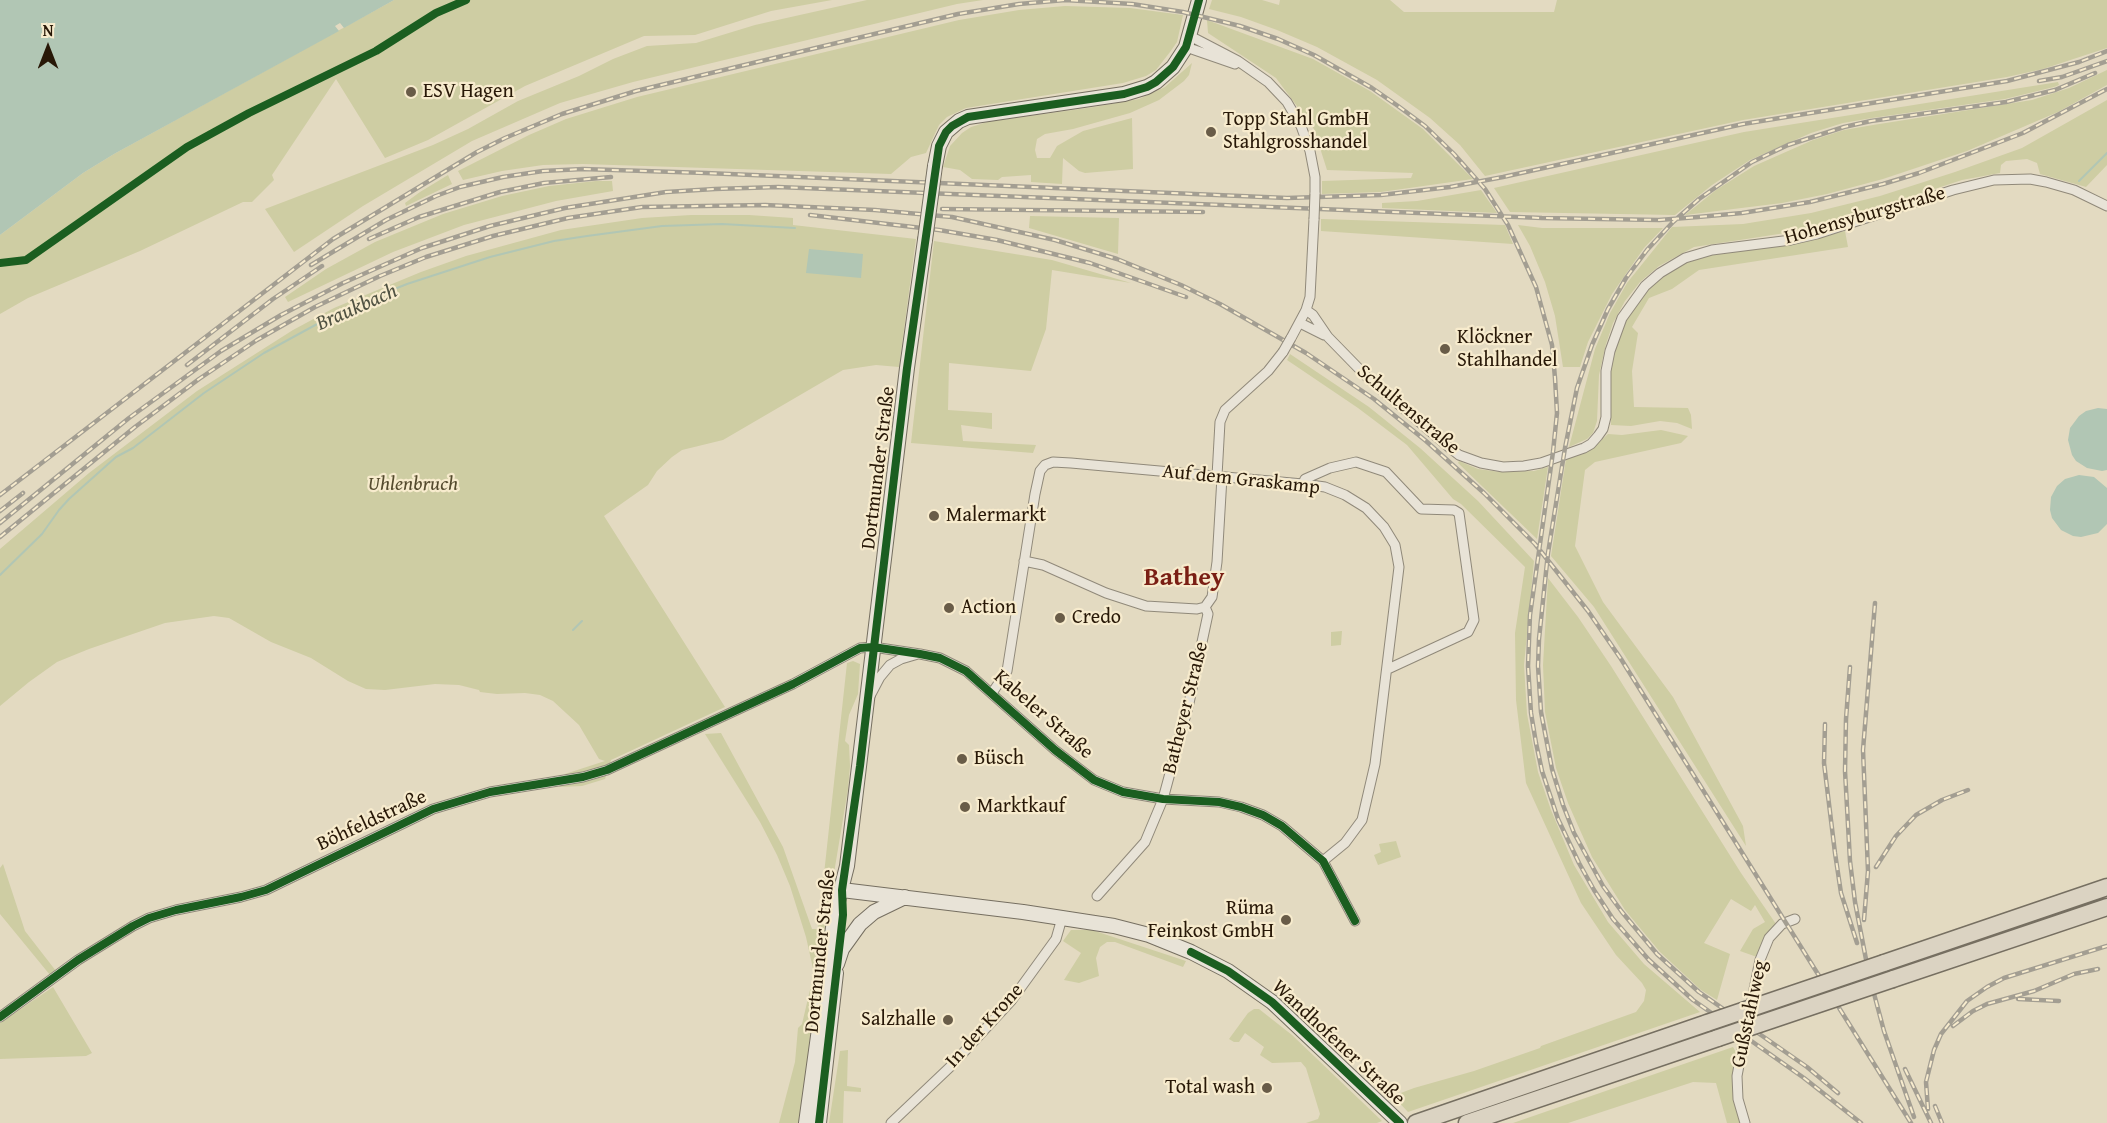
<!DOCTYPE html>
<html>
<head>
<meta charset="utf-8">
<style>
	body { margin:0 }
	#map { position:relative; width:2107px; height:1123px; overflow:hidden; background:#e3dac1; font-family:"Gentium Book Plus",serif }
	canvas { display:block }
	.north { position:absolute; left:18px; top:18px; width:60px; height:60px; -webkit-text-stroke:4px #f7ebcd; paint-order:stroke; rotate:0deg; font-size:16px; font-weight:700; line-height:24px; text-align:center; color:#281807 }
	.north::after { content:''; display:block; margin:auto; width:21px; height:27px; background:#281807; clip-path:polygon(50% 0,100% 100%,50% 72%,0 100%) }
</style>
</head>
<body>
<div id="map">
<canvas width="2107" height="1123"></canvas>
<div class="north">N</div>
</div>
<script>
const c = document.querySelector('canvas').getContext('2d');
c.lineJoin = 'round';
function fill(path, color) { c.fillStyle = color; c.fill(path, 'evenodd'); }
const toPath = rows => new Path2D(rows.map(r => 'M' + r).join(''));
function strokePath(path, color, width, dash) { c.strokeStyle = color; c.lineWidth = width; c.lineCap = dash ? 'butt' : 'round'; c.setLineDash(dash || []); c.stroke(path); }
function write(font, color, halo, rows, align = 'center') {
  c.font = font + ' "Gentium Book Plus",serif'; c.lineWidth = 4.5; c.setLineDash([]); c.textBaseline = 'middle'; c.strokeStyle = halo; c.fillStyle = color; for (const [text, x, y, turn = 0] of rows) {
    c.save(); c.translate(x, y); c.rotate((+turn || 0) * Math.PI / 180); c.textAlign = isNaN(turn) ? turn : align; if (halo) c.strokeText(text, 0, 0); c.fillText(text, 0, 0); c.restore();
  }
}
const green = toPath([
	[394,0,832,0,771,11,695,35,644,36,525,86,428,140,385,158,336,79,272,175,274,180,252,202,243,202,140,251,28,298,0,314,0,235,83,173,114,154],
	[867,0,983,0,957,4,633,82,560,103,472,141,363,206,294,252,265,209,433,145,468,129,518,101,579,76,613,59,647,46,696,43,755,25],
	[1212,0,1262,0,1279,5,1280,0,1390,0,1404,12,1554,12,1557,0,2107,0,2107,48,2043,69,2007,77,1743,120,1485,176,1460,145,1430,118,1377,80,1317,47,1277,30,1241,17,1209,9],
	[1065,6,1130,8,1183,15,1177,42,1170,52,1156,70,1146,76,1123,83,966,108,947,117,939,125,926,153,911,157,891,174,583,164,543,165,502,171,463,180,458,171,529,135,566,119,637,97,959,20,1019,10],
	[1207,20,1313,59,1370,91,1423,129,1473,179,1381,192,1322,194,1322,181,1411,178,1413,173,1327,170,1314,129,1276,78,1208,33],
	[1192,63,1189,75,1184,81,1159,100,1130,113,1073,129,1045,134,1037,139,1035,150,1037,158,1050,158,1057,146,1083,131,1132,118,1133,169,1085,173,1079,171,1063,158,1062,184,1031,182,1031,175,1002,177,998,180,972,179,960,170,943,167,950,146,962,133,971,127,987,122,1094,107,1139,99,1165,87],
	[2107,70,2107,85,2058,112,1967,151,1883,179,1827,194,1782,203,1685,215,1716,190,1754,166,1813,140,1844,130,1873,125,2032,100,2069,88],
	[2058,82,2059,85,2054,87,2005,99,1872,118,1843,123,1811,133,1750,160,1712,185,1675,215,1510,212,1494,188,1744,132],
	[2107,100,2107,165,2086,187,2040,174,2037,163,2027,159,2006,161,2001,165,2000,173,1962,180,1823,226,1792,232,1694,247,1659,266,1640,282,1625,301,1613,323,1606,344,1599,375,1597,421,1593,433,1587,439,1569,447,1595,349,1610,313,1627,283,1672,227,1743,224,1811,213,1880,196,1955,172,2022,148],
	[448,175,452,184,406,206,405,203,420,192],
	[596,181,612,181,613,191,556,201,464,225,393,252,288,302,285,297,326,269,375,242,443,214,502,196,549,186],
	[1481,190,1497,213,1382,208,1382,203,1417,201],
	[691,215,749,215,793,218,793,225,916,239,899,367,876,365,843,370,723,440,682,450,672,457,657,471,648,485,604,516,725,707,611,760,605,779,582,786,559,787,565,774,605,761,599,759,579,725,553,701,540,695,525,693,497,694,480,692,479,690,459,685,435,684,385,690,366,689,348,681,311,658,271,642,229,618,214,616,165,623,89,649,57,662,29,682,0,706,0,549,89,473,197,391,293,330,334,308,421,272,466,256,561,230,642,218],
	[1030,216,1119,218,1118,254,1029,228],
	[1321,219,1505,225,1513,244,1321,231],
	[1518,225,1542,228,1663,228,1644,248,1612,294,1588,342,1580,367,1563,367,1555,316,1545,282,1530,246],
	[1845,231,1848,247,1699,270,1672,289,1649,298,1632,327,1638,333,1632,371,1634,407,1688,408,1691,415,1692,429,1677,423,1660,421,1631,426,1611,425,1611,370,1617,343,1626,320,1648,289,1663,276,1687,262,1715,253,1795,244],
	[934,241,1052,260,1131,283,1052,270,1046,329,1031,371,949,363,948,410,992,413,992,429,961,425,963,441,1036,445,1033,453,911,443],
	[1290,354,1369,407,1420,448,1478,501,1534,561,1524,665,1527,714,1538,772,1551,810,1574,865,1608,922,1644,964,1700,1012,1408,1112,1393,1096,1414,1088,1474,1071,1540,1048,1541,1046,1636,1012,1644,1001,1646,990,1642,983,1616,955,1581,903,1526,783,1516,700,1515,633,1525,567,1461,504,1453,499,1407,445,1358,408,1287,360],
	[1661,430,1688,436,1681,443,1595,462,1585,470,1575,546,1603,602,1673,697,1743,826,1746,846,1594,607,1551,556,1566,459,1583,454,1593,448,1608,434,1622,435],
	[1459,461,1478,469,1500,472,1534,471,1548,467,1537,539,1458,463],
	[1548,578,1578,617,1611,666,1741,873,1776,924,1766,934,1757,957,1740,951,1753,929,1765,922,1755,905,1751,911,1731,899,1704,943,1730,954,1717,1000,1701,990,1660,952,1625,910,1592,857,1568,803,1556,768,1545,712,1543,665],
	[1342,631,1341,645,1331,646,1331,632],
	[853,661,860,664,858,694,849,715,845,741,849,745,850,766,848,789,828,909,828,925,810,1035,808,1067,800,1123,779,1123,795,1062,798,1028,802,1024,814,973,806,937,790,886,777,855,760,822,705,734,721,733,783,847,812,929,818,929,847,663],
	[1396,841,1401,857,1378,865,1374,855,1381,852,1379,844],
	[3,864,25,931,56,971,50,975,0,914,0,868],
	[1071,930,1092,930,1186,961,1183,967,1115,942,1107,942,1100,947,1096,958,1099,976,1079,983,1064,980,1081,953,1063,941],
	[53,987,92,1053,86,1056,0,1059,0,1023],
	[1254,1009,1259,1009,1292,1035,1382,1121,1377,1123,1306,1123,1318,1119,1320,1114,1306,1068,1301,1062,1272,1063,1260,1055,1264,1047,1245,1033,1239,1042,1234,1042,1229,1039,1248,1013],
	[1733,1047,1737,1054,1741,1123,1727,1123,1716,1083,1693,1082,1568,1123,1513,1123],
	[848,1050,847,1086,861,1088,861,1092,844,1091,843,1123,829,1123,840,1051]
]);
const water = toPath([
	[0,0,394,0,344,28,340,23,335,26,339,31,114,154,83,173,0,235],
	[809,249,863,254,861,278,806,273],
	[2098,408,2107,409,2107,470,2102,471,2087,468,2076,461,2072,455,2068,440,2070,428,2079,416,2086,411],
	[2079,475,2094,477,2107,488,2107,524,2098,533,2081,537,2073,536,2061,530,2052,518,2050,510,2051,497,2057,486,2065,479]
]);
const stream = toPath([
	[2079,181,2107,153],
	[0,575,42,534,59,510,69,499,116,457,133,448,204,393,264,353,330,317,365,301,407,284,490,257,554,241,587,236,662,226,722,224,795,228],
	[573,630,582,621]
]);
const minor = toPath([
	[1190,36,1238,61,1268,82,1287,102,1301,126,1310,151,1315,177,1315,194],
	[1186,47,1235,64],
	[1306,310,1313,315,1328,337,1369,379,1450,448,1459,455,1481,463,1503,467,1524,466,1541,463,1584,448,1591,444,1598,436,1603,429,1606,417,1606,371,1610,351,1622,318,1645,286,1660,273,1685,258,1712,250,1791,240,1817,234,1953,190,1994,180,2030,179,2046,182,2074,190,2107,206],
	[1300,323,1324,335],
	[1291,338,1306,310,1310,297,1314,219],
	[1217,476,1220,422,1225,410,1268,371,1283,352],
	[1303,484,1305,479,1330,468,1356,462,1386,472,1421,509,1454,510,1459,513,1474,620,1468,632,1388,669],
	[1024,561,1043,565,1106,593,1146,606,1197,609,1205,607],
	[992,693,1007,671,1035,494,1040,471,1045,465,1053,462,1071,463,1303,484,1325,487,1345,495,1366,508,1384,527,1395,545,1399,567,1375,764,1362,820,1345,843,1323,861],
	[870,696,880,677,890,665,901,659,918,654],
	[1097,896,1145,842,1163,799,1189,703,1208,614,1205,607,1212,597,1217,562,1222,477],
	[1750,1009,1760,960,1769,938,1782,924,1795,919],
	[0,1017,78,960,133,926,149,918,176,910,241,897,266,890,433,809,490,792,583,777,607,770,793,684,860,648,873,647,920,654,940,658,966,671,1055,750,1094,780,1123,792,1163,799,1219,802,1241,807,1263,815,1282,826,1323,861,1355,921],
	[891,1123,950,1067,1011,1001,1056,939,1062,918],
	[1745,1123,1738,1099,1737,1076,1746,1028]
]);
const secondary = toPath([
	[935,166,939,146,946,132,959,121,968,117,1124,94,1147,87,1156,82,1173,67,1186,47,1199,0],
	[842,890,1023,912,1114,926,1149,935,1191,952,1228,971,1272,1002,1400,1123],
	[837,964,842,949,860,924,874,912,905,897],
	[806,1123,835,913,847,866,907,368,925,240],
	[819,1123,836,973]
]);
const motorway = toPath([
	[1884,963,2107,887],
	[1893,979,2107,907],
	[1416,1123,1707,1023],
	[1467,1123,1718,1038]
]);
const rail = toPath([
	[2039,81,2062,77,2107,61],
	[942,209,1203,212],
	[810,215,939,230,997,240,1090,263,1186,297],
	[369,239,419,217,500,192,544,183,611,177],
	[311,265,386,220,436,196,460,187,503,177,543,171,583,169,706,173,1287,198,1381,195,1450,187,1503,177,1743,124,2007,81,2079,62,2107,51],
	[187,365,273,299,322,266],
	[0,495,333,239,477,152,505,138,562,114,636,91,958,14,1019,4,1065,0,1132,4,1183,12,1240,26,1278,39,1314,55,1372,88,1398,106,1425,126,1454,154,1485,189,1508,225,1536,287,1552,345,1555,378,1557,413,1553,452,1530,615,1528,666,1531,713,1536,743,1542,771,1558,819,1579,863,1594,890,1613,919,1649,960,1693,1000,1804,1078,1861,1123],
	[0,511,23,493],
	[0,523,129,418,221,351,281,315,343,283,422,248,490,226,565,208,666,192,715,189,778,187,1542,218,1659,220,1698,217,1742,213,1810,202,1883,184,1919,173,2023,133,2107,89],
	[0,537,135,427,199,379,257,340,315,307,380,276,426,257,493,236,568,218,642,207,765,205,875,210,952,217,1055,240,1117,259,1181,285,1220,304,1306,353,1374,399,1426,441,1484,493,1535,544,1588,611,1621,659,1911,1123],
	[1850,667,1846,719,1845,771,1850,861,1855,902,1869,975,1884,1031,1914,1117],
	[1825,724,1824,763,1835,853,1841,893,1857,943],
	[1876,867,1896,836,1916,815,1942,800,1968,790],
	[1864,920,1868,871,1863,750,1875,603],
	[2018,999,2059,1001],
	[1953,1026,1973,1011,1987,1004,2034,991,2074,974,2098,969],
	[1905,1069,1931,1123],
	[1838,1093,1807,1067,1699,992,1657,954,1622,912,1603,886,1574,833,1563,805,1552,769,1541,712,1538,666,1539,639,1548,553,1565,448,1577,388,1592,345,1608,309,1626,278,1647,250,1673,222,1699,199,1752,162,1788,145,1844,127,1871,121,2006,102,2055,90,2095,73],
	[1935,1106,1942,1123],
	[1928,1109,1926,1082,1934,1050,1941,1034,1967,1001,1987,987,2004,978,2107,946]
]);
const minorBridge = toPath([
	[1314,219,1315,194],
	[1283,352,1291,338]
]);
const secondaryBridge = toPath([
	[925,240,935,166]
]);
const motorwayBridge = toPath([
	[1707,1023,1884,963],
	[1718,1038,1893,979]
]);
const cycleway = toPath([
	[0,263,26,260,187,147,249,113,376,51,436,13,466,0],
	[1191,952,1228,971,1272,1002,1400,1123],
	[0,1017,78,960,133,926,149,918,176,910,241,897,266,890,433,809,490,792,583,777,607,770,793,684,860,648,873,647,920,654,940,658,966,671,1055,750,1094,780,1123,792,1163,799,1219,802,1241,807,1263,815,1282,826,1323,861,1355,921],
	[819,1123,843,915,842,890,860,766,907,368,939,146,946,132,952,126,968,117,1124,94,1147,87,1156,82,1173,67,1186,47,1199,0]
]);
const markers = [
	[411,92,6,"#695c48"],
	[1211,132,6,"#695c48"],
	[1445,349,6,"#695c48"],
	[934,516,6,"#695c48"],
	[949,608,6,"#695c48"],
	[1060,618,6,"#695c48"],
	[962,759,6,"#695c48"],
	[965,807,6,"#695c48"],
	[1286,920,6,"#695c48"],
	[948,1020,6,"#695c48"],
	[1267,1088,6,"#695c48"]
];
const poiNames = [
	["ESV Hagen",423,92],
	["Topp Stahl GmbH",1223,120],
	["Stahlgrosshandel",1223,143],
	["Klöckner",1457,338],
	["Stahlhandel",1457,361],
	["Malermarkt",946,516],
	["Action",961,608],
	["Credo",1072,618],
	["Büsch",974,759],
	["Marktkauf",977,807],
	["Rüma",1274,909,"right"],
	["Feinkost GmbH",1274,932,"right"],
	["Salzhalle",936,1020,"right"],
	["Total wash",1255,1088,"right"]
];
const streetNames = [
	["Hohensyburgstraße",1865,216,-16],
	["Schultenstraße",1408,410,40],
	["Dortmunder Straße",879,468,-83],
	["Auf dem Graskamp",1241,480,6],
	["Batheyer Straße",1186,708,-76],
	["Kabeler Straße",1043,715,41],
	["Böhfeldstraße",372,821,-25],
	["Dortmunder Straße",821,951,-84],
	["Gußstahlweg",1750,1014,-78],
	["In der Krone",985,1026,-48],
	["Wandhofener Straße",1338,1043,43]
];
const parkNames = [
	["Uhlenbruch",413,485]
];
const waterNames = [
	["Braukbach",357,308,-24]
];
const districtNames = [
	["Bathey",1184,578]
];
fill(green, '#cecda3');
fill(water, '#b1c6b4');
strokePath(stream, '#b1c6b4', 2);
strokePath(minor, '#90897a', 11);
strokePath(secondary, '#766f61', 16);
strokePath(motorway, '#766f61', 19);
strokePath(minor, '#e8e3d7', 9);
strokePath(secondary, '#e8e3d7', 14);
strokePath(motorway, '#dbd3c2', 16);
strokePath(rail, '#a39e92', 4.5);
strokePath(rail, '#f7ebcd', 2, [7]);
strokePath(minorBridge, '#90897a', 11, []);
strokePath(secondaryBridge, '#766f61', 16, []);
strokePath(motorwayBridge, '#766f61', 19, []);
strokePath(minorBridge, '#e8e3d7', 9);
strokePath(secondaryBridge, '#e8e3d7', 14);
strokePath(motorwayBridge, '#dbd3c2', 16);
strokePath(cycleway, '#1b5e20', 8);
for (const [x, y, r, color] of markers) { const dot = new Path2D(); dot.arc(x, y, r, 0, 2 * Math.PI); c.fillStyle = color; c.fill(dot); strokePath(dot, '#f7ebcd', 2); }
write('20px', '#281807', '#f7ebcd', poiNames, 'left');
write('20px', '#281807', '#f7ebcd', streetNames);
write('italic 20px', '#554b2e', '#f7ebcd', parkNames);
write('italic 21px', '#505242', '#f7ebcd', waterNames);
write('bold 26px', '#7a1f14', '#f7ebcd', districtNames);
</script>
</body>
</html>
